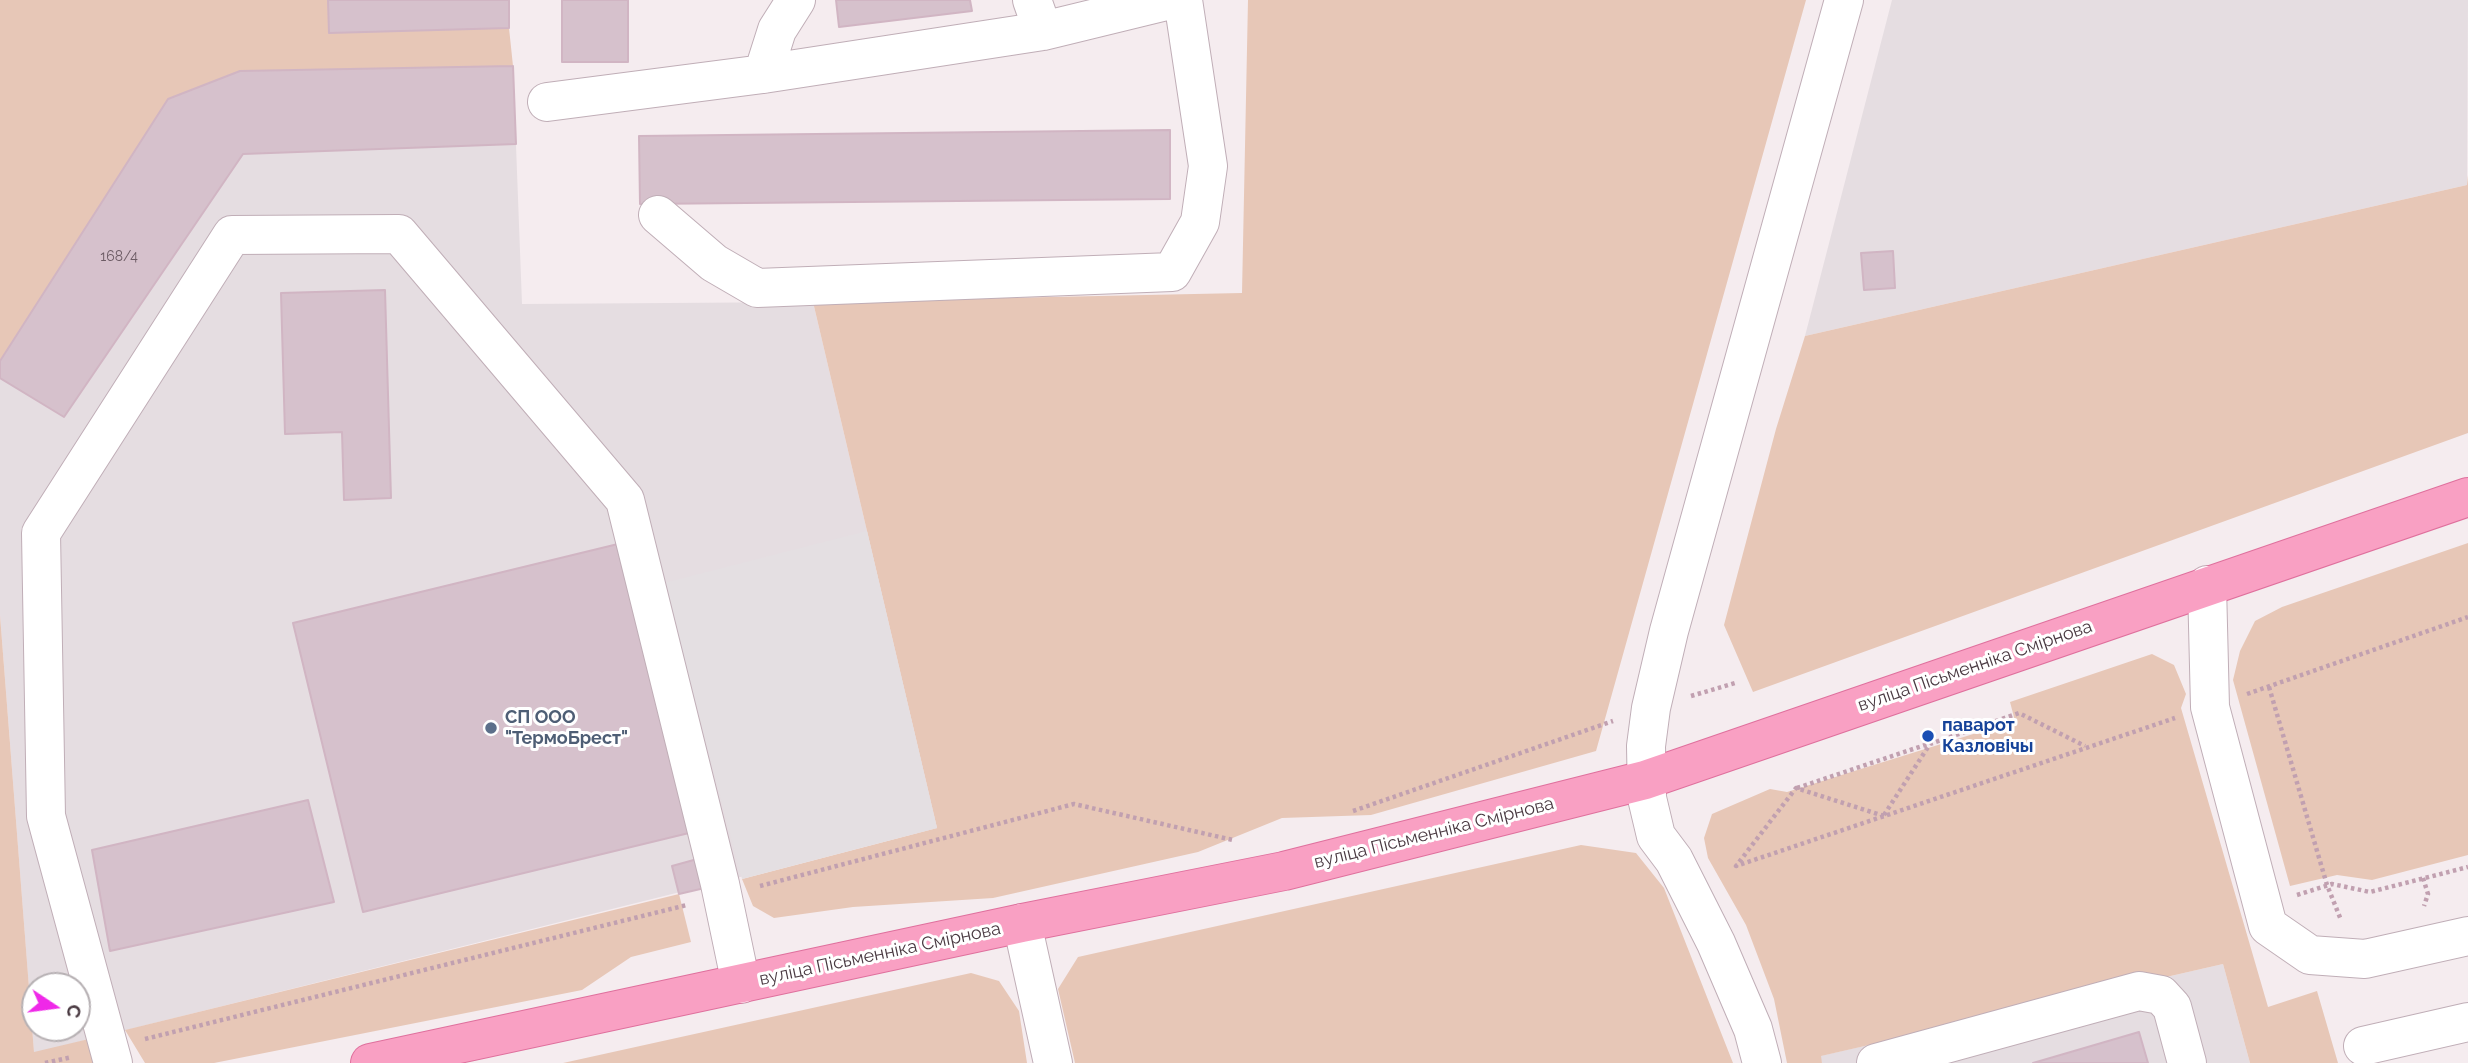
<!DOCTYPE html>
<html>
<head>
<meta charset="utf-8">
<style>
	body { margin:0 }
	#map { position:relative; width:2468px; height:1063px; overflow:hidden; background:#f5ecef; font-family:Raleway,sans-serif }
	canvas { display:block }
	.north { position:absolute; left:21px; top:972px; width:70px; height:70px; box-sizing:border-box; background:#fff; border:2px solid #b6b0b3; border-radius:50%; rotate:103deg; font-size:19px; font-weight:700; line-height:28px; text-align:center; color:#493941 }
	.north::after { content:''; display:block; margin:auto; width:24px; height:32px; background:#ef28e8; clip-path:polygon(50% 0,100% 100%,50% 72%,0 100%) }
</style>
</head>
<body>
<div id="map">
<canvas width="2468" height="1063"></canvas>
<div class="north">С</div>
</div>
<script>
const c = document.querySelector('canvas').getContext('2d');
c.lineJoin = 'round';
function fill(path, color) { c.fillStyle = color; c.fill(path, 'evenodd'); }
const toPath = rows => new Path2D(rows.map(r => 'M' + r).join(''));
function strokePath(path, color, width, dash) { c.strokeStyle = color; c.lineWidth = width; c.lineCap = dash ? 'butt' : 'round'; c.setLineDash(dash || []); c.stroke(path); }
function write(font, color, halo, rows, align = 'center') {
  c.font = font + ' Raleway,sans-serif'; c.lineWidth = 6; c.setLineDash([]); c.textBaseline = 'middle'; c.strokeStyle = halo; c.fillStyle = color; for (const [text, x, y, turn = 0] of rows) {
    c.save(); c.translate(x, y); c.rotate((+turn || 0) * Math.PI / 180); c.textAlign = isNaN(turn) ? turn : align; if (halo) c.strokeText(text, 0, 0); c.fillText(text, 0, 0); c.restore();
  }
}
const industrial = toPath([
	[1892,0,2468,0,2467,185,1805,336],
	[513,66,522,304,813,302,937,828,34,1053,0,615,0,361,168,99,240,71],
	[35,986,77,986,77,1028,35,1028],
	[2223,964,2250,1063,1822,1063,1820,1056]
]);
const green = toPath([
	[0,0,328,0,330,33,509,28,513,66,240,71,168,99,0,361],
	[1248,0,1806,0,1596,751,1371,815,1282,818,1198,852,993,898,853,907,774,918,753,906,742,879,937,828,813,302,1242,293],
	[2468,175,2468,433,1753,692,1724,625,1776,429,1805,336,2467,185],
	[2468,543,2468,855,2372,880,2337,875,2290,886,2233,680,2240,651,2255,621,2282,607],
	[0,615,34,1052,93,1038,95,1063,0,1063],
	[2152,654,2174,665,2186,694,2181,708,2268,1007,2317,991,2338,1063,2250,1063,2223,964,1821,1056,1822,1063,1787,1063,1774,999,1746,925,1708,858,1704,838,1712,814,1770,789,1787,792,2015,721,2010,702],
	[1581,845,1636,853,1664,888,1733,1063,1075,1063,1058,989,1078,957],
	[679,894,691,942,631,957,582,990,214,1063,145,1063,125,1030],
	[971,973,999,981,1019,1011,1027,1063,563,1063]
]);
const parking = toPath([
	[867,531,937,828,742,879,664,583]
]);
const building = toPath([
	[328,0,509,0,509,28,329,33,328,0],
	[562,0,628,0,628,62,562,62,562,0],
	[836,0,970,0,972,11,839,27,836,0],
	[513,66,516,144,243,154,64,417,0,378,0,361,168,99,240,71,513,66],
	[1170,130,1170,199,640,204,639,136,1170,130],
	[1893,251,1895,288,1864,290,1861,253,1893,251],
	[385,290,391,498,344,500,342,432,285,434,281,293,385,290],
	[618,544,689,833,363,912,293,623,618,544],
	[308,800,334,902,110,951,92,850,308,800],
	[701,858,709,887,679,894,672,866,701,858],
	[2139,1032,2148,1063,2033,1063,2139,1032]
]);
const path = toPath([
	[2269,687,2327,885,2341,920],
	[2247,694,2468,617],
	[1691,696,1735,683],
	[1797,788,1928,744],
	[1353,811,1613,721],
	[1884,815,1930,744,2019,713,2085,746],
	[1884,816,1796,788,1736,866,2175,718],
	[2423,878,2428,894,2424,906],
	[760,886,1074,804,1233,840],
	[2297,895,2332,884,2370,892,2468,867],
	[145,1039,687,905],
	[45,1063,72,1057]
]);
const minor = toPath([
	[1032,0,1043,31],
	[763,74,777,30,796,0],
	[547,102,763,74,1043,31,1170,0],
	[658,215,714,263,757,288,1172,272,1200,222,1208,166,1183,0],
	[2207,585,2210,707,2268,926,2310,955,2365,959,2468,936],
	[1022,923,1053,1063],
	[2363,1046,2468,1022],
	[113,1063,46,816,41,533,232,235,399,234,625,500,720,884,741,984],
	[1762,1063,1753,1029,1716,943,1674,860,1656,836,1647,798,1646,746,1651,708,1669,631,1844,0],
	[1876,1063,2139,991,2161,995,2172,1007,2187,1063]
]);
const major = toPath([
	[370,1063,1022,923,1284,871,1645,780,2468,497]
]);
const markers = [
	[491,728,7,"#5c6f8a"],
	[1928,736,7,"#1a4fb4"]
];
const numberNames = [
	["168/4",119,257]
];
const streetNames = [
	["вуліца Пісьменніка Смірнова",1975,666,-19],
	["вуліца Пісьменніка Смірнова",1434,833,-14],
	["вуліца Пісьменніка Смірнова",880,954,-12]
];
const serviceNames = [
	["СП ООО",505,718],
	["\"ТермоБрест\"",505,739]
];
const transitNames = [
	["паварот",1942,726],
	["Казловічы",1942,747]
];
fill(industrial, '#e5dde1');
fill(green, '#e7c7b7');
fill(parking, '#e4dfe2');
fill(building, '#d6c1cc');
strokePath(building, '#d1b5c3', 2);
strokePath(minor, '#c0aeb7', 40);
strokePath(major, '#df709d', 40);
strokePath(path, '#c1a0b0', 4.5, [3.5, 3.5]);
strokePath(minor, '#fff', 38);
strokePath(major, '#f9a0c3', 38);
for (const [x, y, r, color] of markers) { const dot = new Path2D(); dot.arc(x, y, r, 0, 2 * Math.PI); c.fillStyle = color; c.fill(dot); strokePath(dot, '#fff', 2.5); }
write('14px', '#6c5b64', null, numberNames);
write('18px', '#493941', '#fff', streetNames);
write('bold 18px', '#4e5e75', '#fff', serviceNames, 'left');
write('bold 18px', '#164399', '#fff', transitNames, 'left');
</script>
</body>
</html>
